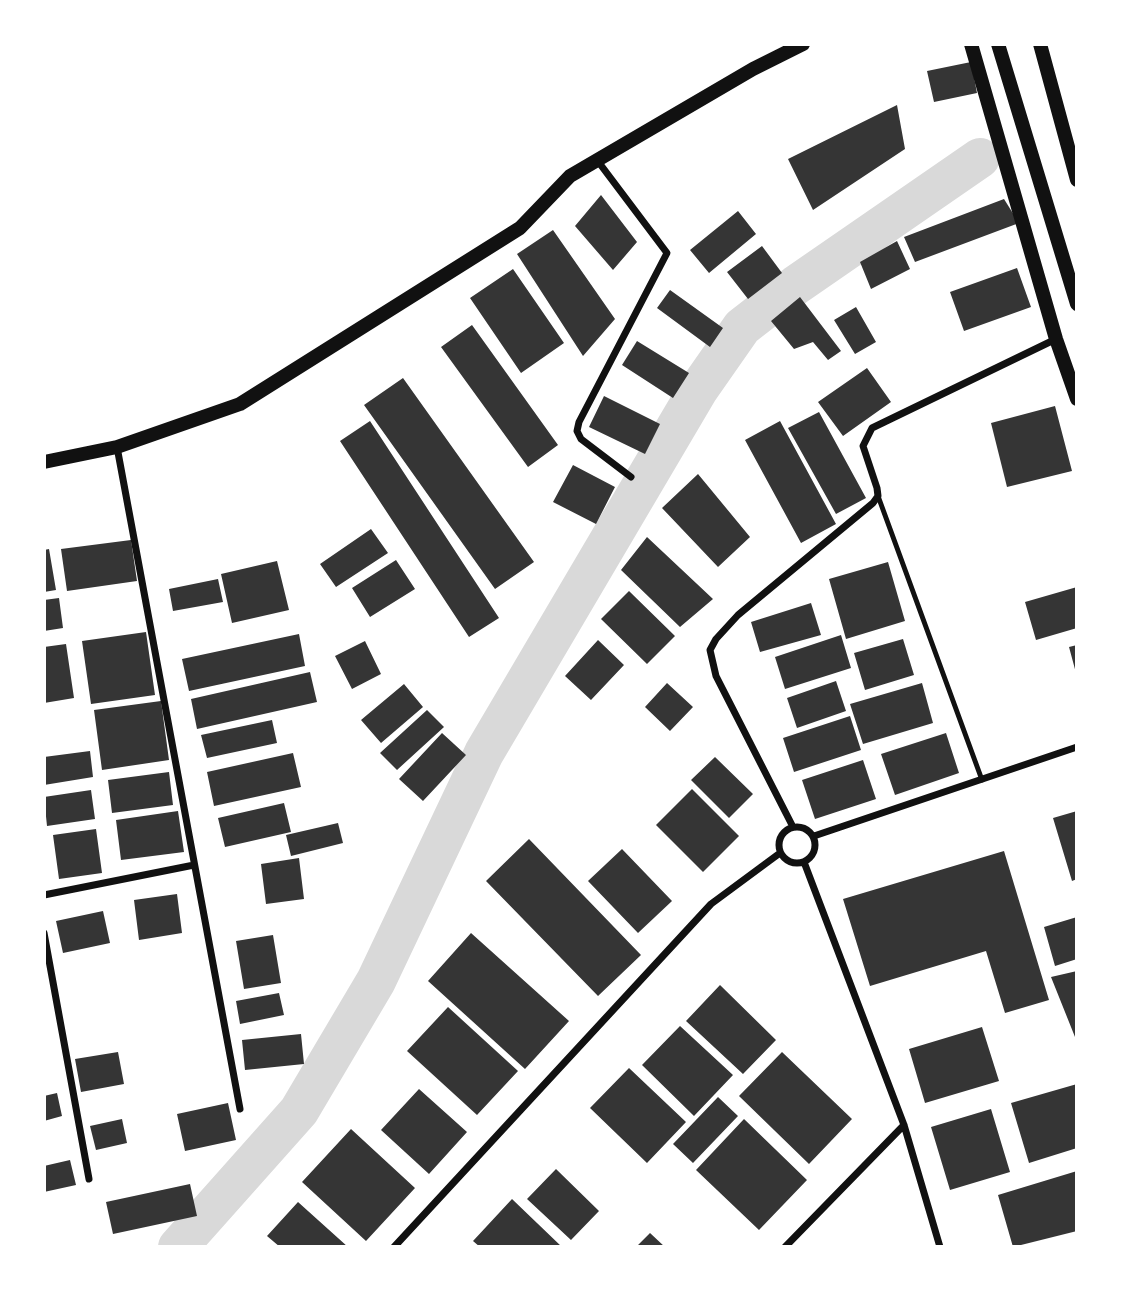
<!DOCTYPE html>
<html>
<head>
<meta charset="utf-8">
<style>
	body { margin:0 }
	#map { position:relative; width:1121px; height:1291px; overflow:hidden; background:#fff; font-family:"DM Sans",sans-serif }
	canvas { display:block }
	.frame { position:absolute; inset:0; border:46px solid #fff; pointer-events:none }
</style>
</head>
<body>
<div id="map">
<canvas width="1121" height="1291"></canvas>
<div class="frame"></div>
</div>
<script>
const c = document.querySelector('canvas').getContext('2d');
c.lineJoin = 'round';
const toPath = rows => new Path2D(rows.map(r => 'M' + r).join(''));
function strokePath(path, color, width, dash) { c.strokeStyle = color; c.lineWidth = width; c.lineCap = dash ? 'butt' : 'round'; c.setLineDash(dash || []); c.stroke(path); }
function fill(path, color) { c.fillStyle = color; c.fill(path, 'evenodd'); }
const canal = toPath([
	[178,1247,299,1111,376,981,484,753,698,390,742,327,796,285,980,158]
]);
const building = toPath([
	[971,62,977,93,934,102,927,71],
	[897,105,905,149,813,210,788,159],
	[601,195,637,242,613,270,575,226],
	[1004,199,1019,223,915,262,904,237],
	[738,211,756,234,709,273,690,250],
	[553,230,615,319,583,356,517,254],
	[897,241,910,269,871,289,860,262],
	[762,246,782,273,748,299,727,272],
	[1017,268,1031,307,964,331,950,292],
	[513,269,564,343,521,373,470,298],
	[670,290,723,328,710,347,657,308],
	[800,297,841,351,828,360,813,342,794,349,771,321],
	[856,307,876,342,855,354,834,320],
	[472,325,558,445,528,467,441,347],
	[637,341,689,373,673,398,622,365],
	[867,368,891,402,843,436,818,402],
	[403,378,534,562,495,589,364,405],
	[604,396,660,424,645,454,589,427],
	[1055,406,1072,471,1007,487,991,423],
	[819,412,866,498,836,514,788,428],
	[370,421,499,618,469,637,340,441],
	[780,421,836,524,801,543,745,440],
	[573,465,615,487,596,524,553,502],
	[698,474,750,537,718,567,662,508],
	[371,529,388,553,336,587,320,564],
	[647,537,713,599,680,627,621,570],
	[131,540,137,581,67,591,61,549],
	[49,549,56,590,44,592,44,550],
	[396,560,415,589,370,617,352,588],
	[277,561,289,610,232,623,221,574],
	[888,562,905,621,846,639,829,579],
	[218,579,223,602,173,611,169,589],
	[1077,587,1077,628,1036,640,1025,602],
	[629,591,675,636,647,664,601,619],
	[59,598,63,628,44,631,44,600],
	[811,603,821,635,760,652,751,622],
	[146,632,155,695,91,704,82,641],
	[299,634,305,666,189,691,182,659],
	[841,635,851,668,785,689,775,657],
	[903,639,914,675,865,690,854,653],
	[598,640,624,665,591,700,565,676],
	[365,641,381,674,352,689,335,656],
	[66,644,74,698,44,703,44,647],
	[1077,645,1077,673,1076,673,1069,647],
	[310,672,317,702,197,729,191,699],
	[836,681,846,711,797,728,787,698],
	[667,683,693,707,670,731,645,707],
	[922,683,933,723,863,744,850,704],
	[404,684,423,707,381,743,361,720],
	[161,701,169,760,102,770,94,710],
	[427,710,444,727,397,770,380,753],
	[850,716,861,750,794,772,783,738],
	[272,720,277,743,207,758,201,735],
	[442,733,466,755,423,801,399,779],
	[946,733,959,773,895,795,881,754],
	[90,751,93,777,44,785,44,757],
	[293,753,301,787,214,806,207,772],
	[715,757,753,794,729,818,691,780],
	[863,760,876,799,815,819,802,780],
	[169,772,173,805,112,813,108,780],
	[692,789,739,836,703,872,656,825],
	[91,790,95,819,47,826,44,797],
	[284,803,291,832,225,847,218,818],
	[178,811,184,852,121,860,116,820],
	[1077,811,1077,879,1072,881,1053,818],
	[338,823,343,843,291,856,286,835],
	[96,829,102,873,59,879,53,835],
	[529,839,641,955,598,996,486,881],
	[622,849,672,901,638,933,588,881],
	[1004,851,1049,1000,1005,1013,986,951,870,986,843,899],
	[299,858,304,899,266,904,261,864],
	[177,894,182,933,139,940,134,900],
	[103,911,110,943,63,953,56,921],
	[1077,917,1077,959,1055,966,1044,927],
	[471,933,569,1021,525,1069,428,981],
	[273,935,281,983,244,989,236,941],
	[1077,971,1077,1042,1051,977],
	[720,985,776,1040,743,1074,686,1021],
	[279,993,284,1015,240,1024,236,1001],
	[448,1007,518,1071,477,1115,407,1051],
	[680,1026,733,1075,694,1116,642,1065],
	[982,1027,999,1081,925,1103,909,1049],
	[301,1034,304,1064,245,1070,242,1040],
	[118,1052,124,1084,81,1092,75,1059],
	[782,1052,852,1119,809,1164,739,1096],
	[629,1068,686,1122,647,1163,590,1108],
	[1077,1084,1077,1148,1029,1163,1011,1103],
	[419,1089,467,1132,429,1174,381,1130],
	[57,1093,62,1116,44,1121,44,1096],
	[718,1097,738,1116,693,1163,673,1144],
	[228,1103,236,1140,185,1151,177,1114],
	[991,1109,1010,1172,950,1190,931,1127],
	[122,1119,127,1143,96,1150,90,1126],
	[744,1119,807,1180,759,1230,696,1170],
	[351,1129,415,1188,366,1241,302,1182],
	[70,1160,76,1185,44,1192,44,1166],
	[556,1169,599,1211,571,1240,527,1199],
	[1077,1171,1077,1231,1013,1247,998,1195],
	[190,1184,197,1216,113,1234,106,1202],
	[512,1199,562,1247,480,1247,473,1241],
	[298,1202,348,1247,280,1247,267,1236],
	[650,1233,665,1247,636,1247]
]);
const service = toPath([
	[878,496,982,780]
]);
const minor = toPath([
	[597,160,667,253,579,422,577,431,581,439,631,477],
	[117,447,240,1109],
	'779 845a18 18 0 1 1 36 0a18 18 0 1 1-36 0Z',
	[793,827,716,676,710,650,716,639,738,615,873,503,878,496,877,488,863,446,872,428,1056,339],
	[814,836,1077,747],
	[804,862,904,1125,940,1247],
	[44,895,194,865],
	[44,933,89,1179],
	[394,1247,711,904,780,853],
	[785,1247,904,1125]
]);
const secondary = toPath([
	[971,44,1056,339,1077,399],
	[998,44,1077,304],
	[1040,44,1077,180],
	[44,462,117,447,240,404,520,228,570,176,753,69,803,44]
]);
strokePath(canal, '#d9d9d9', 40);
fill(building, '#353535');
strokePath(service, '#111', 5);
strokePath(minor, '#111', 7);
strokePath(secondary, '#111', 14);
</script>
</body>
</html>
